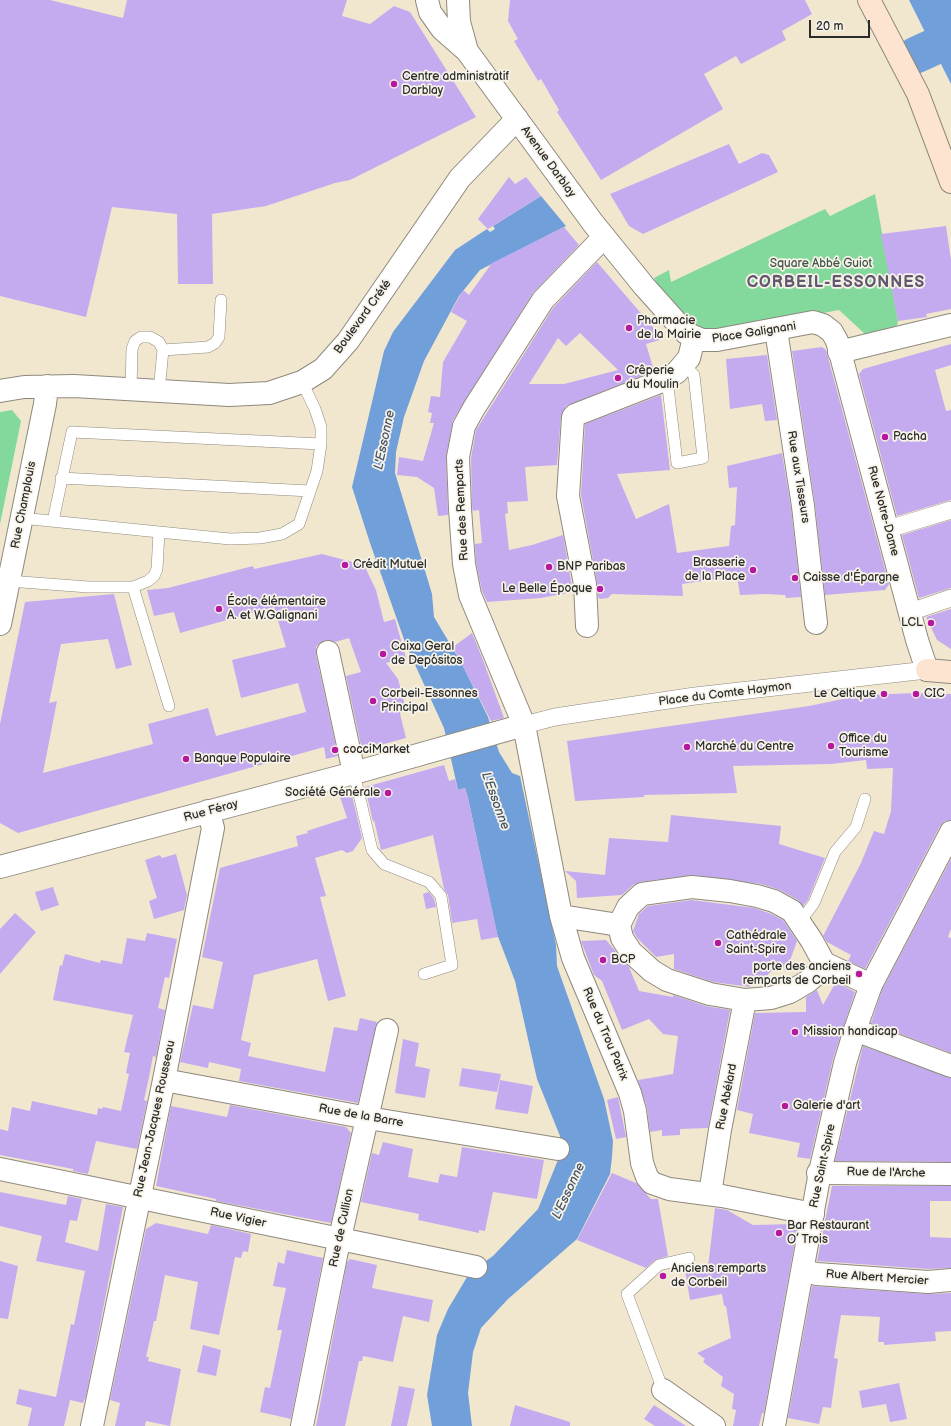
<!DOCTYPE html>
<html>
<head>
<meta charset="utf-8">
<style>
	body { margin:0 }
	#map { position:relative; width:951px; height:1426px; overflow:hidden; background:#f1e7cf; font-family:"Balsamiq Sans",sans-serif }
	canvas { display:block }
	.scale { position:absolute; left:809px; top:20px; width:61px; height:18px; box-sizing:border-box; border:2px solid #2b2b2b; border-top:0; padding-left:5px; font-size:12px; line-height:14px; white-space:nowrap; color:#2b2b2b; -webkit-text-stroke:3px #f7f3e8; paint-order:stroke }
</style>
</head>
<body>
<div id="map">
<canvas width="951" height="1426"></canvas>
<div class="scale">20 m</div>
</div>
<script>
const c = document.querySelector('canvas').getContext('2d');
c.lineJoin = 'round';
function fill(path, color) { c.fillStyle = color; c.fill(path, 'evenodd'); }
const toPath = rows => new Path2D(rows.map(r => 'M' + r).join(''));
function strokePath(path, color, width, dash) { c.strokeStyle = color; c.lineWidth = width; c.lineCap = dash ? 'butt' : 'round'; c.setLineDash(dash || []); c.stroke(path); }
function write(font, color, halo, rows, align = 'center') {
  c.font = font + ' "Balsamiq Sans",sans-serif'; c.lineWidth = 3.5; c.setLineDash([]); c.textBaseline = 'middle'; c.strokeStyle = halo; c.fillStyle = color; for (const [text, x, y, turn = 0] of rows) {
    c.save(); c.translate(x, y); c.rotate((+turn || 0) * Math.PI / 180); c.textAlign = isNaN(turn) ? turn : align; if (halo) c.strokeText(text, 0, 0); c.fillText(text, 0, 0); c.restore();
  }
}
const green = toPath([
	[875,194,898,321,897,326,866,335,839,310,712,334,687,322,666,301,654,278,669,270,671,282,825,209,830,216],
	[12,410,21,421,0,524,0,412]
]);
const water = toPath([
	[909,0,951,0,951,84],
	[541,196,566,226,480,270,459,296,424,361,404,417,396,452,395,473,426,574,432,594,434,617,462,664,488,717,499,752,512,773,520,776,556,945,557,966,604,1099,613,1141,612,1157,610,1174,577,1239,508,1299,481,1328,473,1352,468,1393,472,1426,432,1426,427,1395,437,1335,448,1309,470,1272,493,1256,538,1209,560,1155,560,1136,537,1079,515,981,497,934,468,798,465,788,458,790,444,728,406,645,370,543,352,487,384,351,393,332,455,250,487,229,490,232,495,229,493,226]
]);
const river = toPath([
	[916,55,951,39]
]);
const building = toPath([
	[0,0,50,0,123,18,127,0,347,0,342,16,370,24,394,6,410,12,476,117,350,180,335,183,266,206,212,214,213,284,178,284,177,214,112,207,86,317,0,296],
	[510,0,805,0,812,14,782,31,786,40,741,64,736,56,704,74,723,109,601,180,557,112,559,110,541,79,538,81,514,41,518,39,508,21],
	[729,144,739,164,762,153,769,155,778,172,643,234,629,226,610,194],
	[509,177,515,184,526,177,541,196,488,229,478,219],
	[946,226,951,260,951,309,926,314,927,317,898,321,881,234],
	[564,227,579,245,533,293,453,420,446,457,448,515,438,516,434,488,417,477,397,475,399,457,423,461,434,423,430,423,432,413,428,412,431,396,440,397,443,362,467,321,451,312,463,290,469,295,492,263],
	[597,262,663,339,646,344,654,371,566,406,561,416,557,465,525,467,528,501,507,502,508,513,505,514,509,550,532,545,563,535,573,592,541,598,487,602,482,591,476,562,475,544,482,543,479,510,473,511,472,508,471,458,476,430,553,308],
	[580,333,618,370,564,384,529,384,558,338,566,346],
	[951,344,951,365,935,370,946,411,951,410,951,500,897,516,859,374,863,369],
	[822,347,826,350,889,584,885,590,825,595,815,504,792,351],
	[767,355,777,420,765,421,762,404,730,409,726,359],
	[661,395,670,470,617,474,636,519,669,504,677,553,729,546,731,526,735,525,737,487,729,488,727,466,782,453,791,508,801,597,786,598,785,595,766,594,740,595,737,576,682,584,683,596,612,594,608,598,600,599,598,597,597,582,581,495,585,424],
	[951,520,951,588,919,598,902,535],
	[322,554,364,565,376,590,384,622,395,619,406,658,386,663,398,679,405,705,400,714,406,738,362,750,346,676,361,672,349,638,335,642,326,640,320,643,316,647,316,655,338,756,326,759,324,747,18,833,0,823,0,724,25,602,114,594,132,665,116,669,108,639,61,644,49,703,57,701,43,773,153,744,148,724,208,708,216,736,306,712,298,683,241,698,232,660,286,647,274,607,180,633,174,612,154,616,147,590,168,588,253,566,254,569],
	[951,609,951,649,937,640,926,617],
	[472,633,483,660,504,718,491,721,453,647],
	[917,693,951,694,951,820,945,821,940,826,865,969,848,961,851,955,827,942,823,936,861,863,874,831,884,834,891,811,893,768,867,769,866,760,831,764,733,766,737,793,644,795,644,797,575,801,567,741,809,706,862,695],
	[444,765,449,781,455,779,458,790,465,788,468,798,498,937,481,940,477,919,452,923,448,895,444,889,433,835,381,850,374,820,373,822,365,787],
	[351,791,362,838,353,851,347,853,342,850,315,858,326,896,320,897,346,996,328,1001,317,959,254,975,241,1040,251,1043,248,1056,325,1072,334,1027,357,1031,360,1018,377,1022,358,1103,239,1081,241,1069,209,1062,208,1068,180,1062,193,1005,213,1009,223,962,202,957,220,868,298,846,296,836,308,833,307,831,347,818,339,794],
	[671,815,781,826,779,844,825,858,808,900,803,906,798,900,780,890,761,884,693,875,640,882,633,885,622,895,577,898,576,881,565,871,605,875,609,838,668,842],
	[176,854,187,895,184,910,154,919,149,901,157,898,145,860,160,855,162,858],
	[951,859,951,929,948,937,951,938,951,1053,871,1023,882,990],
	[53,887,59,905,41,911,35,892],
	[429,892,434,899,436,907,426,909,423,894],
	[692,900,754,908,769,913,783,920,797,941,786,972,780,961,765,978,751,981,750,987,713,982,674,969,674,954,656,957,638,939,633,931,639,914,648,906],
	[15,913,36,932,0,974,0,929],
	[147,933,177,939,169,978,165,977,158,1008,165,1010,156,1057,153,1056,149,1077,144,1100,147,1101,137,1149,96,1141,88,1174,73,1171,73,1169,0,1155,0,1129,8,1131,12,1107,30,1111,32,1101,97,1115,98,1108,102,1109,103,1107,121,1111,129,1074,126,1073,130,1053,124,1052,133,1015,53,1000,60,965,62,966,65,954,100,963,101,960,122,964,127,938,145,941],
	[606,940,629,967,639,991,673,997,673,995,706,1006,730,1010,708,1128,680,1129,680,1135,662,1136,662,1130,650,1132,647,1108,638,1080,673,1074,678,1036,663,1034,649,1019,622,1030,602,981,594,975,581,941],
	[836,982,855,992,833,1059,810,1159,797,1157,800,1143,749,1133,753,1114,737,1110,755,1013,806,1012,806,997,817,990,823,1005],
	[403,1039,419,1043,415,1066,430,1069,425,1098,395,1093],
	[863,1046,951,1078,951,1162,835,1161],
	[462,1068,501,1074,497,1092,459,1086],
	[500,1080,533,1086,528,1114,495,1109],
	[618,1097,626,1137,616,1139,607,1100],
	[230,1105,346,1127,351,1133,331,1223,216,1201,216,1199,156,1186,171,1106,227,1117],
	[383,1142,413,1149,408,1177,438,1183,440,1174,457,1177,462,1147,544,1160,537,1199,493,1192,485,1231,479,1230,479,1233,418,1220,419,1214,361,1202,372,1153,379,1155],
	[612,1173,636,1183,651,1199,658,1199,668,1256,655,1260,646,1268,577,1240],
	[832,1186,951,1186,951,1201,930,1201,930,1237,951,1238,951,1268,928,1269,817,1261],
	[0,1192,66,1205,68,1196,82,1199,77,1221,70,1220,65,1242,98,1251,106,1204,123,1207,86,1396,83,1403,70,1400,64,1426,28,1426,32,1408,16,1404,19,1389,56,1397,71,1324,74,1325,85,1271,36,1261,42,1236,0,1226],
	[715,1208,727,1210,753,1225,798,1224,764,1413,762,1413,759,1426,733,1426,736,1410,732,1409,734,1394,721,1386,723,1377,703,1362,705,1359,697,1353,731,1338,726,1306,724,1306,722,1294,690,1300,685,1270,708,1267],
	[156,1223,208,1234,211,1225,251,1234,248,1252,243,1251,241,1258,235,1257,219,1335,190,1329,198,1282,165,1275,156,1321,154,1321,146,1357,149,1357,148,1361,181,1369,170,1426,146,1421,145,1426,115,1426,120,1403,110,1400,146,1229],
	[287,1250,323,1258,291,1419,260,1412,265,1387,270,1388,282,1330,277,1330,286,1288,273,1286,278,1262,284,1264],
	[350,1259,377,1265,372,1288,433,1300,429,1322,403,1316,393,1362,363,1356,362,1361,359,1361,345,1426,316,1426,347,1262],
	[0,1261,18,1266,8,1319,0,1318],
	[812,1286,927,1294,951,1293,951,1331,935,1332,936,1341,884,1345,884,1342,878,1342,880,1317,841,1315,834,1358,838,1359,831,1408,823,1407,819,1424,788,1418],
	[203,1345,221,1350,216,1376,197,1372],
	[899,1383,907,1419,890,1422,886,1404,862,1408,859,1391],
	[399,1386,415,1389,407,1426,391,1426],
	[515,1405,570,1422,570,1426,510,1426],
	[654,1405,686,1426,655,1426,644,1419]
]);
const service = toPath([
	[163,350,208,347,215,343,219,337,221,300],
	[667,379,677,463,703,458,694,375,684,365],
	[131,389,132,349,135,341,141,337,150,337,159,342,163,350,159,391],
	[61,478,310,491],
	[21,518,159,532],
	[53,521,72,432,321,444],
	[9,581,88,587,133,587,148,581,154,576,157,569,159,532,230,539,260,538,282,534,299,524,317,471,321,444,321,427,315,409,302,382],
	[133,587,169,706],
	[354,773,372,850,384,864,429,882,441,896,452,965,424,974],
	[799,923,814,903,835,852,856,827,865,799],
	[663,1390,627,1294,659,1265,689,1258]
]);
const pedestrian = toPath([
	[888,529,951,510],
	[910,612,951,598],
	[524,725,555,717,695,696,927,670]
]);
const minor = toPath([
	[604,237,543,300,474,408,464,426,458,457,460,509,464,564,470,595,524,725,561,916,573,958,630,1093,635,1111,642,1163,647,1177,652,1183,669,1189,722,1196,813,1214],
	[776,330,803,506,816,623],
	[839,352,951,325],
	[0,391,24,387,74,386,229,395,269,393,302,382,323,369,348,341,460,178,517,119],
	[0,624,45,404,47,386],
	[587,626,585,584,568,496,573,417,575,415,667,379,677,372,689,358,694,338],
	[328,652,354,773],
	[0,867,354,773,524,725],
	[561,916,619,925],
	[824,963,819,972,807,982,790,992,771,998,745,1000,710,994,667,980,652,971,631,952,622,938,619,925,628,907,642,894,692,887,730,891,757,896,774,901,792,911,812,941,824,963,871,985],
	[855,1030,951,1066],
	[164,1080,368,1118,558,1149],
	[0,1169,476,1267],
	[818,1173,951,1174],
	[710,1194,720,1130,745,1000],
	[803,1271,817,1274,928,1282,951,1280],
	[663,1390,714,1426],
	[92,1426,164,1080,213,828,208,811],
	[302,1426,337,1251,387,1030]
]);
const tertiary = toPath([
	[427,0,430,12,442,29,467,51,593,223,644,286,686,333,702,340,717,340,813,322,823,325,832,332,837,341,917,640,927,670],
	[458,0,459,22,467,51],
	[774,1426,820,1172,845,1063,855,1030,871,985,951,832]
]);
const secondary = toPath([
	[869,0,918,94,951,182],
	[927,670,951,672]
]);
const markers = [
	[394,84,4,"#b5179e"],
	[629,328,4,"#b5179e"],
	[618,378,4,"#b5179e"],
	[885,437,4,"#b5179e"],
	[345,565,4,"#b5179e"],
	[549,567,4,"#b5179e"],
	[753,570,4,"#b5179e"],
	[795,578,4,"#b5179e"],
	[600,589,4,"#b5179e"],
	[219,609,4,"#b5179e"],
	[931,623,4,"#b5179e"],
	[383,654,4,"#b5179e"],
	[884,694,4,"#b5179e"],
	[916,694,4,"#b5179e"],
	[373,701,4,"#b5179e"],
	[831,746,4,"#b5179e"],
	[687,747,4,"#b5179e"],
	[335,750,4,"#b5179e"],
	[186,759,4,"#b5179e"],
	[388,793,4,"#b5179e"],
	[718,943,4,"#b5179e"],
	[603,960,4,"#b5179e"],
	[859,974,4,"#b5179e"],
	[795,1032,4,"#b5179e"],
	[785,1106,4,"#b5179e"],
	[779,1233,4,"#b5179e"],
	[663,1276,4,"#b5179e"]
];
const poiNames = [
	["Centre administratif",402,77],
	["Darblay",402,91],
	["Pharmacie",637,321],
	["de la Mairie",637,335],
	["Crêperie",626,371],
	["du Moulin",626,385],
	["Pacha",893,437],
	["Brasserie",745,563,"right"],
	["de la Place",745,577,"right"],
	["Crédit Mutuel",353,565],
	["BNP Paribas",557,567],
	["Caisse d'Épargne",803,578],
	["Le Belle Époque",592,589,"right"],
	["École élémentaire",227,602],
	["A. et W.Galignani",227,616],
	["LCL",923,623,"right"],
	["Caixa Geral",391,647],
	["de Depósitos",391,661],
	["Corbeil-Essonnes",381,694],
	["Principal",381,708],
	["Le Celtique",876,694,"right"],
	["CIC",924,694],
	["Office du",839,739],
	["Tourisme",839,753],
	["Marché du Centre",695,747],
	["cocciMarket",343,750],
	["Banque Populaire",194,759],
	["Société Générale",380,793,"right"],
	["Cathédrale",726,936],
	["Saint-Spire",726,950],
	["BCP",611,960],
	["porte des anciens",851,967,"right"],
	["remparts de Corbeil",851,981,"right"],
	["Mission handicap",803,1032],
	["Galerie d'art",793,1106],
	["Bar Restaurant",787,1226],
	["O’ Trois",787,1240],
	["Anciens remparts",671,1269],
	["de Corbeil",671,1283]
];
const streetNames = [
	["Avenue Darblay",548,162,54],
	["Boulevard Crété",363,317,-54],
	["Place Galignani",754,333,-9],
	["Rue aux Tisseurs",798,477,81],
	["Rue Champlouis",24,505,-79],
	["Rue des Remparts",462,510,-93],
	["Rue Notre-Dame",883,511,75],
	["Place du Comte Haymon",725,694,-7],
	["Rue Féray",211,811,-15],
	["Rue du Trou Patrix",605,1034,67],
	["Rue Abélard",727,1097,-79],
	["Rue de la Barre",361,1116,10],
	["Rue Jean-Jacques Rousseau",155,1119,-78],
	["Rue Saint-Spire",823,1166,-78],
	["Rue de l'Arche",886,1173,1],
	["Rue Vigier",238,1218,12],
	["Rue de Cullion",342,1228,-78],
	["Rue Albert Mercier",877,1278,4]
];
const parkNames = [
	["Square Abbé Guiot",821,264]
];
const waterNames = [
	["L'Essonne",385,440,-78],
	["L'Essonne",495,801,70],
	["L'Essonne",569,1191,-65]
];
const districtNames = [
	["CORBEIL-ESSONNES",836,283]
];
fill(green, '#83d99c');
fill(water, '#709fd9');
strokePath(river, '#709fd9', 37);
fill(building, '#c4abef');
strokePath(service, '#8e897d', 12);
strokePath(pedestrian, '#8e897d', 18);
strokePath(minor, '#8e897d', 24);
strokePath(tertiary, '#8e897d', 24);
strokePath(secondary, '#8e897d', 24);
strokePath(service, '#fff', 11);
strokePath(pedestrian, '#fff', 17);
strokePath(minor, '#fff', 22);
strokePath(tertiary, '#fff', 22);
strokePath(secondary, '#fde4d0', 22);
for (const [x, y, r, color] of markers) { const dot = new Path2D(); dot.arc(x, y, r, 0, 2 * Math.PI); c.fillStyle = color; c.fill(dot); strokePath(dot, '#f7f3e8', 1.5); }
write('12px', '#2b2b2b', '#f7f3e8', poiNames, 'left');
write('12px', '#2b2b2b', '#f7f3e8', streetNames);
write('12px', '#415647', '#f7f3e8', parkNames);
write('italic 13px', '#435468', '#f7f3e8', waterNames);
c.letterSpacing = '1px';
write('bold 16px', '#615870', '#f7f3e8', districtNames);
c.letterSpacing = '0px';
</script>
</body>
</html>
